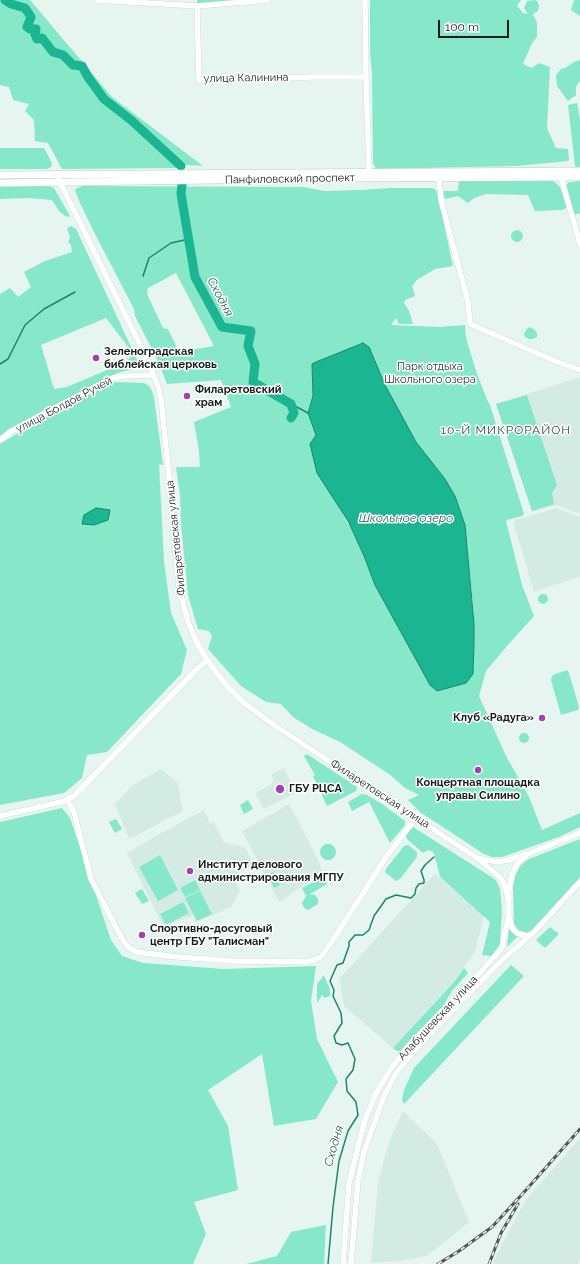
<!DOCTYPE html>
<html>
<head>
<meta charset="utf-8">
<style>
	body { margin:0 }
	#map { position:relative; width:580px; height:1264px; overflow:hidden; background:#e6f5ef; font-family:Raleway,sans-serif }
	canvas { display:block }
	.scale { position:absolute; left:438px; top:20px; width:71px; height:18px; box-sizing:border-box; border:2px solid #161c1a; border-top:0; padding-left:5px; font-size:12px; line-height:14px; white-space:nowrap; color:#161c1a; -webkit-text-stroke:3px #fff; paint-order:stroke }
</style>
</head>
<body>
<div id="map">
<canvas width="580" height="1264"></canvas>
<div class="scale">100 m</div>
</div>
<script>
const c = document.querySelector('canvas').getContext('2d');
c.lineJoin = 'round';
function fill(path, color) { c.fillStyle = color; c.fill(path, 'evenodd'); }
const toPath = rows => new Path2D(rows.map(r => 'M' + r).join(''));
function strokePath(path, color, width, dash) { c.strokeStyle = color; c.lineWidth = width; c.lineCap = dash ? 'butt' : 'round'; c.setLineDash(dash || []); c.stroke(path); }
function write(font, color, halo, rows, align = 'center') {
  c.font = font + ' Raleway,sans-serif'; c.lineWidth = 3; c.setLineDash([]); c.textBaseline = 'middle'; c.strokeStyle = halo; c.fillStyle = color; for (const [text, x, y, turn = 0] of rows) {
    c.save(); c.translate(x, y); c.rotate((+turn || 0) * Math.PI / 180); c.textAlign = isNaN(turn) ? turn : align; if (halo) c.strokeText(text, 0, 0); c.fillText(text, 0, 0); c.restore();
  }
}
const built = toPath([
	[580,377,580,514,556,505,532,512,496,404],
	[556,508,580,517,580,576,534,592,513,521],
	[284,768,292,785,294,784,298,792,264,809,255,793,272,784,271,782,274,780,271,775],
	[161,769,178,783,183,811,129,839,115,804,133,785],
	[289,804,310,844,323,872,279,902,242,831],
	[204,810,210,824,214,822,224,842,245,847,254,865,233,876,240,890,232,907,196,922,193,916,163,926,127,853,163,832],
	[435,874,484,916,475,952,452,983,393,1048,344,1006,339,979],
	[403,1111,437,1144,469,1222,427,1256,400,1261,371,1263,378,1182,389,1141],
	[580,1138,580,1259,577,1264,493,1264,495,1258,525,1201]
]);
const green = toPath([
	[0,0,30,0,112,97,203,166,174,164,178,165,179,168,62,169,48,143,35,141,34,120,25,111,29,104,13,100,9,87,0,85],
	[197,0,256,0,197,6],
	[370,0,521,0,517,6,523,13,528,14,524,8,527,1,534,0,537,1,539,6,538,11,533,14,537,23,537,37,532,43,523,64,532,68,539,63,550,67,547,128,556,148,568,149,569,159,568,161,516,166,376,169,373,163,372,74,370,52],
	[574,0,580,0,580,16,571,10],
	[580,60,580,81,576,87,576,95,568,101,557,86,556,75,561,69,565,68,574,62],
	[577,103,580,120,580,167,576,167,575,166,568,105],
	[0,148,44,148,52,163,51,167,47,169,0,169],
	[459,181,553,181,556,183,560,187,566,206,566,208,563,210,535,211,528,195,486,194,474,198,468,203,458,196,445,199,443,191,458,191],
	[580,181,580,213,574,215,566,186,568,183,571,182],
	[49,186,54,188,70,216,68,217,65,216,59,211,52,200,28,198,0,199,0,187],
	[83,186,304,187,324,191,360,190,390,188,432,188,435,189,437,192,453,266,435,269,417,280,412,286,415,296,405,300,404,303,409,311,413,324,399,324,396,318,391,325,440,327,465,325,466,338,477,374,488,402,490,405,524,514,522,516,507,520,506,521,522,585,534,616,507,646,486,671,479,696,506,756,529,797,542,830,580,813,580,827,559,837,502,857,492,857,484,854,420,812,408,800,419,795,405,788,389,774,340,742,312,729,293,717,281,704,266,702,241,686,208,649,212,636,209,631,198,629,188,595,181,524,180,495,176,467,200,467,199,451,194,422,231,407,221,380,167,384,158,361,135,316,134,309,94,232,80,203,75,190,77,188],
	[176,273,214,346,179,352,168,329,163,328,147,294,148,288],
	[363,343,379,371,397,410,416,442,445,479,455,496,461,513,465,525,473,607,474,644,473,674,430,685,375,585,357,540,336,502,316,435,308,413,313,396,312,369,316,362],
	[71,226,76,229,140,366,137,368,117,373,17,425,0,437,0,294,10,288,18,297,31,287,24,272,45,261,72,252,71,245,68,242,70,238,67,228],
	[106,318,129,348,130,358,114,367,67,387,54,389,41,345],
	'511 236a6 6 0 1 1 12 0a6 6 0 1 1-12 0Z',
	[529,327,534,329,537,333,537,337,533,339,529,339,525,337,524,334,526,330],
	[114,382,144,383,149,386,152,391,154,397,163,465,159,464,164,562,171,613,187,650,181,674,107,752,87,755,82,778,64,793,0,805,0,444,33,424],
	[527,395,557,485,552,493,554,504,532,511,496,404],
	'538 599a5 5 0 1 1 10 0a5 5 0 1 1-10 0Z',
	[568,670,579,707,578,710,561,715,551,680,552,676,555,674],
	'519 738a5 5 0 1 1 10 0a5 5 0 1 1-10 0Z',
	[307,754,357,787,356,791,327,806,313,776,315,775,304,756],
	[362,794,367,795,382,804,405,821,405,825,390,843,369,802,352,811,348,802],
	[248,800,253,809,244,814,240,805],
	[62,808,70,818,111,940,122,956,143,963,224,969,316,966,311,1001,317,1039,338,1082,316,1119,274,1126,262,1054,208,1090,228,1126,238,1190,194,1202,206,1234,193,1264,0,1264,0,822],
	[116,819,122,829,115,833,109,822],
	[413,827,496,880,500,889,502,910,500,945,491,956,482,955,490,922,440,877,434,853,429,850,423,853,407,839,406,835],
	[580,839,580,877,531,931,525,933,519,931,514,924,513,886,516,874,521,865,529,859],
	'320 852a8 8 0 1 1 16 0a8 8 0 1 1-16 0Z',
	[408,845,417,852,417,857,400,879,396,881,385,872,386,869,404,846],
	[160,855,178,890,158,901,139,867],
	[273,872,280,885,274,888,268,875],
	[323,877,327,884,310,894,315,895,318,899,318,904,308,910,304,908,302,903,306,896,302,888],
	[195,880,200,890,185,897,180,888],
	[142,889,149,901,142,904,135,893],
	[200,891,212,914,197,921,185,898],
	[183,902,189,913,166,925,160,914],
	[550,927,559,934,545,948,536,940],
	[509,928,518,936,507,947],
	[511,965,524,976,404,1104,402,1100,404,1090,414,1068],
	[464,968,468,973,452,991,443,1006,399,1052,393,1048,453,983],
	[324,975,330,990,330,996,325,998,322,995,317,1003,317,984],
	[326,1225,324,1264,246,1264,277,1256,291,1232]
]);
const water = toPath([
	[363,343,369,347,385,385,416,442,445,479,455,496,465,525,474,624,474,644,473,674,466,683,437,691,430,685,375,585,364,556,348,521,317,473,310,444,316,435,308,413,313,396,312,364,316,362,363,343],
	[96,508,110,510,108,520,94,525,82,524,84,515,96,508]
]);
const stream = toPath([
	[143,276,149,258,171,243,189,239],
	[0,364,8,359,25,325,44,309,75,292],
	[291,404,308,413],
	[328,1264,333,1207,339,1161,348,1131,358,1115,356,1102,347,1091,346,1079,353,1070,355,1059,348,1043,342,1045,336,1043,334,1036,342,1023,341,1013,333,996,334,990,330,981,337,965,343,963,349,946,349,942,355,935,363,935,369,930,374,916,386,899,396,895,411,898,415,894,416,888,419,884,424,883,424,880,421,871,425,865,434,857]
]);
const river = toPath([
	[5,0,11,4,25,8,31,17,27,27,30,29,36,29,35,34,37,39,42,38,53,52,63,55,73,65,82,66,88,77,104,99,131,120,181,166],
	[182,185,181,194,195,277,222,327,251,331,248,346,255,364,253,382,291,404,294,413,291,418]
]);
const minor = toPath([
	[97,0,197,6,268,0],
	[365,0,366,77,369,172],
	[197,6,199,80,313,77,366,77],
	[561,177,580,244],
	[439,178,441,200,468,302,470,324,555,361,580,370],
	[59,180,146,357,158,386,161,399,168,466,179,588,188,622,196,641,207,660,227,686,244,703,274,725,477,858,501,878,505,886,509,903],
	[0,440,10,432,32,420,113,378,125,376,154,375],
	[67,800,74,812,91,879,121,937,127,946,136,952,178,957,234,961,308,962,321,957,333,940,388,854,416,818],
	[0,816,65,801,74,796,198,668,207,660],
	[477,858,498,862,508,860,528,854,580,833],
	[509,917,512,928,517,933,527,936,531,934],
	[343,1264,349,1183,364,1123,375,1095,392,1067,411,1043,475,978,495,956,502,947,509,914,509,891,512,874,517,864,528,854],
	[351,1264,358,1181,364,1152,384,1096,396,1073,422,1042,479,983,501,961,534,932,580,882]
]);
const major = toPath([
	[0,175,580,171],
	[0,183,355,178,580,177]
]);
const rail = toPath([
	[438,1264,459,1251,492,1227,526,1190,580,1129],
	[489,1264,501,1233,518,1204]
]);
const markers = [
	[96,358,4,"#9f44af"],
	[187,396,4,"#9f44af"],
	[542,718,4,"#9f44af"],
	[478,770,4,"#9f44af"],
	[280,789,5,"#9f44af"],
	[190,871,4,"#9f44af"],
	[142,935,4,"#9f44af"]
];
const streetNames = [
	["улица Калинина",246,78,-1],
	["Панфиловский проспект",290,179,-1],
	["улица Болдов Ручей",64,405,-28],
	["Филаретовская улица",176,538,-96],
	["Филаретовская улица",380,794,33],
	["Алабушевская улица",438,1018,-47]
];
const poiNames = [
	["Зеленоградская",104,352],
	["библейская церковь",104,365],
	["Филаретовский",195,390],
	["храм",195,403],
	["Клуб «Радуга»",534,718,"right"],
	["Концертная площадка",478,783,"center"],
	["управы Силино",478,796,"center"],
	["ГБУ РЦСА",289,789],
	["Институт делового",198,865],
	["администрирования МГПУ",198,878],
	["Спортивно-досуговый",150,929],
	["центр ГБУ \"Талисман\"",150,942]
];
const parkNames = [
	["Парк отдыха",430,367],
	["Школьного озера",430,380]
];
const waterNames = [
	["Сходня",220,297,62],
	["Школьное озеро",406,518],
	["Сходня",334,1146,-74]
];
const neighbourhoodNames = [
	["10-Й МИКРОРАЙОН",506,430]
];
fill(built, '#d4ebe3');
fill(green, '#86e7c9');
fill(water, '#1cb591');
strokePath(water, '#1a876d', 1);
strokePath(stream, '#1a876d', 1.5);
strokePath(river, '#1cb591', 9);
strokePath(minor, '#bdcbc6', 6);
strokePath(major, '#bdcbc6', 8);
strokePath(minor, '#fff', 5.5);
strokePath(major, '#fff', 7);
strokePath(rail, '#4e5754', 3);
strokePath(rail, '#fff', 1.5, [4.5]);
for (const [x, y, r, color] of markers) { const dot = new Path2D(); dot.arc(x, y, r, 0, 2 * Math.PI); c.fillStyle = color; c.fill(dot); strokePath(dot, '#fff', 1.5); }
write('11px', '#161c1a', '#fff', streetNames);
write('bold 11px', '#161c1a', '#fff', poiNames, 'left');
write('11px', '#1c322b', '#fff', parkNames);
write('italic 12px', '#285e4e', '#fff', waterNames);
c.letterSpacing = '1px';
write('12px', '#3c4843', '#fff', neighbourhoodNames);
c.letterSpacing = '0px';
</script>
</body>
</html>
